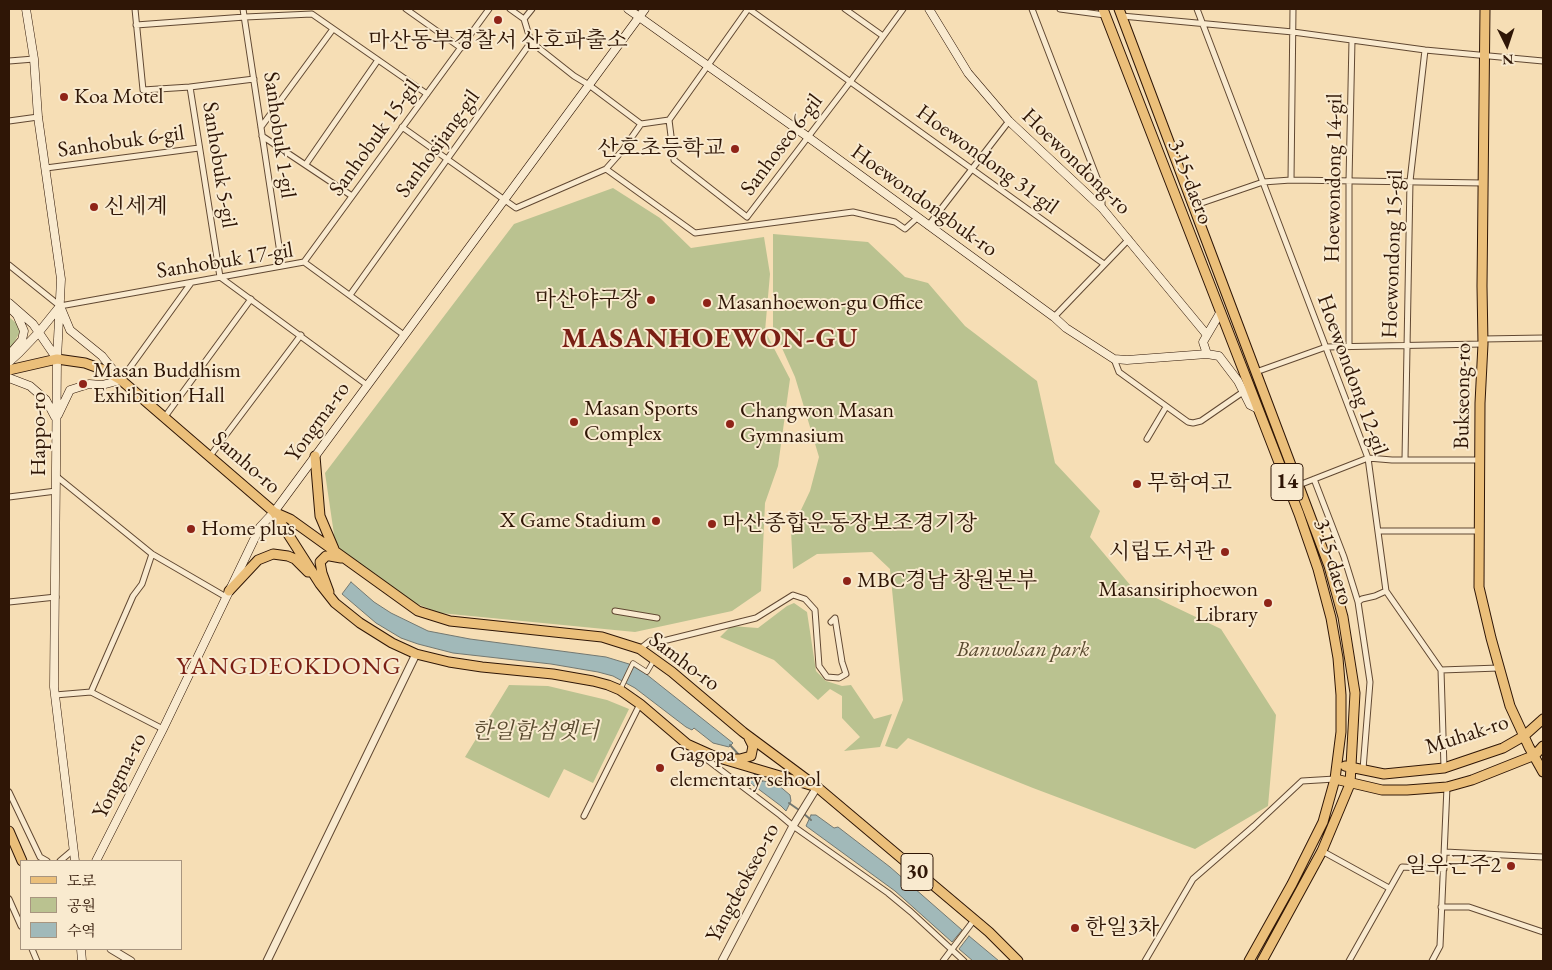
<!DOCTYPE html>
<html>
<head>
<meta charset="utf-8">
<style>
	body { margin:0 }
	#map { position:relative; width:1552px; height:970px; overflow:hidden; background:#f6deb5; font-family:"EB Garamond","Noto Serif KR",serif }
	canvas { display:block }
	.frame { position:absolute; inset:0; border:10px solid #2f1606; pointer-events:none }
	.legend { position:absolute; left:20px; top:860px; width:162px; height:90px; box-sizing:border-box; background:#f9eacf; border:1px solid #a8957f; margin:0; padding:6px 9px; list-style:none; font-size:15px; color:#2f1606 }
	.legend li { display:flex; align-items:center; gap:10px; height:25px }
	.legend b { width:25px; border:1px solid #a8957f }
	.north { position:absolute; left:1482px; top:20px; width:50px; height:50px; -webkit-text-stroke:4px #f9eacf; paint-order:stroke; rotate:176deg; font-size:14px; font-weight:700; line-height:20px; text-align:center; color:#2f1606 }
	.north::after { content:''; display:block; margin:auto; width:18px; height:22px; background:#2f1606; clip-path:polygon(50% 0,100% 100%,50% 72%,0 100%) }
</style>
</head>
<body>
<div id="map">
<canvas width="1552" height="970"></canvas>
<div class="frame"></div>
<ul class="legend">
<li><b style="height:6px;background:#ebbf7a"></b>도로</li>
<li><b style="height:14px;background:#bac290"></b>공원</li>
<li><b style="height:14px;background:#a1b9b9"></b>수역</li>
</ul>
<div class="north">N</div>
</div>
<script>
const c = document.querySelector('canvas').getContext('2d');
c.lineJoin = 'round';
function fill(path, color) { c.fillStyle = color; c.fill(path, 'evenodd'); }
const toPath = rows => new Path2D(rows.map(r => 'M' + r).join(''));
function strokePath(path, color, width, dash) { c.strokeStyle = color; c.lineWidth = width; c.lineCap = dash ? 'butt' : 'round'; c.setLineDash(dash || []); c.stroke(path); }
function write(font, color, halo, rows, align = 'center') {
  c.font = font + ' "EB Garamond","Noto Serif KR",serif'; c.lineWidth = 4; c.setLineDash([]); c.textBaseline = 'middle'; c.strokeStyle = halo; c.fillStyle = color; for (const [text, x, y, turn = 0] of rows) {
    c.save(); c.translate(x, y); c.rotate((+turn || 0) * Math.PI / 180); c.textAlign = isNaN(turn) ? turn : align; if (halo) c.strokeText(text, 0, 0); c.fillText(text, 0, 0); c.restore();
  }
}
const green = toPath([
	[613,188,660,218,691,248,764,237,770,274,765,331,790,379,778,466,765,503,761,591,732,611,635,632,440,613,407,600,336,548,325,473,514,224],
	[773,234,868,242,905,277,928,283,965,326,1037,381,1055,463,1100,511,1090,537,1131,586,1221,629,1276,715,1268,806,1195,849,1033,788,908,738,897,749,885,746,903,700,890,569,872,552,817,554,793,569,791,531,810,491,819,457,795,377,773,328],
	[9,317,22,328,9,352],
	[794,603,807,612,816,671,826,681,842,686,851,685,874,719,892,714,880,747,844,751,860,737,842,718,842,696,830,689,818,700,774,660,720,637,731,626,758,628,787,606],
	[509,685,548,686,607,700,629,709,593,783,564,769,549,798,465,757]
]);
const water = toPath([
	[351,582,374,602,391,613,428,631,470,639,606,657,629,664,646,674,733,743,729,747,713,743,694,728,692,730,686,727,635,688,613,676,598,672,551,664,453,653,418,644,401,638,376,623,342,594,351,582],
	[741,776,777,784,790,795,791,801,786,811,781,806,741,776],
	[811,815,816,815,834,828,838,827,890,867,962,930,952,942,895,891,806,826,811,815],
	[969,936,999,961,973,961,959,949,969,936]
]);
const stream = toPath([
	[730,745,739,755],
	[753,772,762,781],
	[789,803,799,810],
	[803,813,811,820]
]);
const pedestrian = toPath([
	[620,690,633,663,647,672,654,660]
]);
const minor = toPath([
	[135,9,143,90,190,87,254,79],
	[243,9,282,266],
	[406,9,461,48],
	[510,9,524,19],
	[749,9,1104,264],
	[845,9,883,36],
	[1032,9,1102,191,1102,208],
	[1060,9,1105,15],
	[1197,9,1368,458,1386,591,1441,670,1444,768],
	[1122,16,1293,32,1425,50,1543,61],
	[136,25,245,17,312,14,427,94],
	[531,42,574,76,589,85,641,124,669,120,748,9],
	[531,42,524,19,532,9],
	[9,61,34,59],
	[190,87,220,277,367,385],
	[669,120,674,160,747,217,850,82,903,9],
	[9,121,38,117],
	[261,127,333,29],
	[402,127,516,208,606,169,622,151,641,124],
	[262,136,352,196],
	[306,164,378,60],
	[46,168,199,148],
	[606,169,695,233,853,212,895,222,905,229,917,218],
	[1291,180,1293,9],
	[1193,206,1263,182,1291,180,1483,183],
	[928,226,1009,121],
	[304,262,489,9],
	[9,265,60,306,304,262,404,335],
	[350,295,531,42],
	[1054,317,1129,239],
	[1483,339,1543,338],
	[1349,346,1349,181,1352,40],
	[1114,359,1119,372,1188,422,1193,423,1201,421,1243,392],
	[1256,372,1326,347,1483,344],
	[121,380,191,283],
	[164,418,251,299],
	[1147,439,1166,407],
	[210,456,301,335],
	[1405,459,1410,181,1425,50],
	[56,476,152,554,226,597],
	[1314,479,1344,557,1358,602],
	[1299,485,1368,458,1392,460,1480,460],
	[9,497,56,491],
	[1378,531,1479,531],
	[9,602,56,597],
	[615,611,657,618],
	[640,649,650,641,667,640,756,618,793,595,805,599,815,610,819,666,827,677,839,678,846,674,842,662,835,618,831,622],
	[1441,670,1499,668],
	[91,692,133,596,142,584,152,554],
	[91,692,163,729],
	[55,695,91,692],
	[697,752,780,815,793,826,888,893,911,912,964,961],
	[1363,769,1370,682,1358,602,1362,599,1375,596,1386,591],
	[9,792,40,857,47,861],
	[584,816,640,704],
	[1322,851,1389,888],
	[1445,852,1543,857],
	[60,861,73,850],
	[9,899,21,926],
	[1441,907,1469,907,1543,932],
	[32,949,37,961],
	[943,961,974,920],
	[1145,961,1193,879,1254,826,1302,781,1335,779],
	[1349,961,1402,867,1444,869],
	[1432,961,1440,946,1447,787]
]);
const tertiary = toPath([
	[111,949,131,961],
	[267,961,416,654],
	[722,961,793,826,817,787]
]);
const secondary = toPath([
	[26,9,34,59,38,117,61,279,57,359,54,687,75,861],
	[628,9,808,137,1054,317,1066,328,1114,359,1127,360,1207,354,1219,356,1238,381,1250,405,1258,409],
	[929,9,968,73,1009,121,1102,208,1207,335],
	[9,303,33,324,57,359],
	[1207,354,1203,342,1220,313],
	[9,355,22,340,24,331,17,315,13,311],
	[9,362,19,353,39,332,60,306,70,330,102,356,121,380,102,385,89,384,70,390,58,415],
	[9,378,30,386,46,400,55,417],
	[96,861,163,729,260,527,274,512,645,9],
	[81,949,82,961]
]);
const primary = toPath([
	[1103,9,1299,514,1318,569,1331,618,1338,658,1341,695,1341,732,1335,779,1323,822,1292,884,1249,961],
	[1119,9,1329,566,1343,617,1355,693,1350,784,1322,851,1262,961],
	[1485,9,1482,286,1483,344,1480,403,1479,587,1491,638,1510,706,1529,747,1543,772],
	[9,370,57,359,85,363,104,370,121,380,274,512,320,584,335,603,360,623,392,643,416,654,449,662,482,667,553,674,593,681,608,685,620,690,640,704,687,744,716,757,817,787],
	[315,456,320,516,334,549],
	[274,512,290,519,418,611,450,621,602,637,640,649,672,672,743,732,817,787,989,932,1018,961],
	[229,591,258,560,273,554,288,556,295,559,308,572],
	[329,592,322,573,320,562,326,556,330,556,341,558],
	[734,759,740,759,751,756,753,746,749,738],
	[1345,766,1384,774,1444,768,1503,748,1524,736,1543,719],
	[1335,779,1382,790,1407,790,1447,787,1472,780,1535,755,1543,746],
	[9,831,22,861]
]);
const markers = [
	[498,20,5,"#8f2418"],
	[64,97,5,"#8f2418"],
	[735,149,5,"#8f2418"],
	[94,207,5,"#8f2418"],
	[651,300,5,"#8f2418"],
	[707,303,5,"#8f2418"],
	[83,384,5,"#8f2418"],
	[574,422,5,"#8f2418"],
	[730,424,5,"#8f2418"],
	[1137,484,5,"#8f2418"],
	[656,521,5,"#8f2418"],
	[712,524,5,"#8f2418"],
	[191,529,5,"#8f2418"],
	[1225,552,5,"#8f2418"],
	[847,581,5,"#8f2418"],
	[1268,603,5,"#8f2418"],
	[660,768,5,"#8f2418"],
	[1511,866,5,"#8f2418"],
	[1075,928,5,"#8f2418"]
];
const shields = [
	[1287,482,32],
	[917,872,32]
];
const shieldNames = [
	["14",1287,482],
	["30",917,872]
];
const poiNames = [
	["마산동부경찰서 산호파출소",498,41,"center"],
	["Koa Motel",74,97],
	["산호초등학교",725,149,"right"],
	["신세계",104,207],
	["마산야구장",641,300,"right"],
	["Masanhoewon-gu Office",717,303],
	["Masan Buddhism",93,371],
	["Exhibition Hall",93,396],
	["Masan Sports",584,409],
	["Complex",584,434],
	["Changwon Masan",740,411],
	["Gymnasium",740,436],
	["무학여고",1147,484],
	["X Game Stadium",646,521,"right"],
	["마산종합운동장보조경기장",722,524],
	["Home plus",201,529],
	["시립도서관",1215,552,"right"],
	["MBC경남 창원본부",857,581],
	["Masansiriphoewon",1258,590,"right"],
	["Library",1258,615,"right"],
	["Gagopa",670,755],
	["elementary school",670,780],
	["일우근주2",1501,866,"right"],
	["한일3차",1085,928]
];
const streetNames = [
	["Sanhobuk 1-gil",279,135,82],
	["Sanhobuk 15-gil",375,138,-54],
	["Sanhobuk 6-gil",121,142,-8],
	["Sanhosijang-gil",438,144,-54],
	["Sanhoseo 6-gil",782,145,-53],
	["Hoewondong 31-gil",987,160,36],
	["Hoewondong-ro",1076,162,44],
	["Sanhobuk 5-gil",219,165,81],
	["Hoewondong 14-gil",1334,178,-89],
	["3·15-daero",1190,182,69],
	["Hoewondongbuk-ro",924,201,36],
	["Hoewondong 15-gil",1393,254,-88],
	["Sanhobuk 17-gil",225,261,-9],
	["Hoewondong 12-gil",1352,375,70],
	["Bukseong-ro",1463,396,-89],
	["Yongma-ro",318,422,-54],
	["Happo-ro",39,434,-90],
	["Samho-ro",246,463,41],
	["3·15-daero",1333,562,73],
	["Samho-ro",684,662,37],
	["Muhak-ro",1467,735,-18],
	["Yongma-ro",120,776,-63],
	["Yangdeokseo-ro",743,883,-62]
];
const parkNames = [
	["Banwolsan park",1023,650],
	["한일합섬옛터",535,732]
];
const quarterNames = [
	["YANGDEOKDONG",289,667]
];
const districtNames = [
	["MASANHOEWON-GU",710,339]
];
fill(green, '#bac290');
fill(water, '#a1b9b9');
strokePath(water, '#737871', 1);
strokePath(stream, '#737871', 2);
strokePath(pedestrian, '#614832', 5.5);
strokePath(minor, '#614832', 7);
strokePath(tertiary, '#614832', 9);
strokePath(secondary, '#2f1606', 9);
strokePath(primary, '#2f1606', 11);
strokePath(pedestrian, '#f9eacf', 4);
strokePath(minor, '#f9eacf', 5);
strokePath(tertiary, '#f9eacf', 7);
strokePath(secondary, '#f9eacf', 8);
strokePath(primary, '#ebbf7a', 9);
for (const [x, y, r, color] of markers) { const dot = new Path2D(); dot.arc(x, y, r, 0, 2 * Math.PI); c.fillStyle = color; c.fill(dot); strokePath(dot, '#f9eacf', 2); }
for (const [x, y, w] of shields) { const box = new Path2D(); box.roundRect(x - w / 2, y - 18.5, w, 37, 4); c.fillStyle = '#f9eacf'; c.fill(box); strokePath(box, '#2f1606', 1); }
write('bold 21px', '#2f1606', null, shieldNames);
write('22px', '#2f1606', '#f9eacf', poiNames, 'left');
write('22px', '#2f1606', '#f9eacf', streetNames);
write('italic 22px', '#594a2f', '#f9eacf', parkNames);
c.letterSpacing = '1px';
write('25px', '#7a1f14', '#f9eacf', quarterNames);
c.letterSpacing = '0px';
c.letterSpacing = '1px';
write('bold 28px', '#7a1f14', '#f9eacf', districtNames);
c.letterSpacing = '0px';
</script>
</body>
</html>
